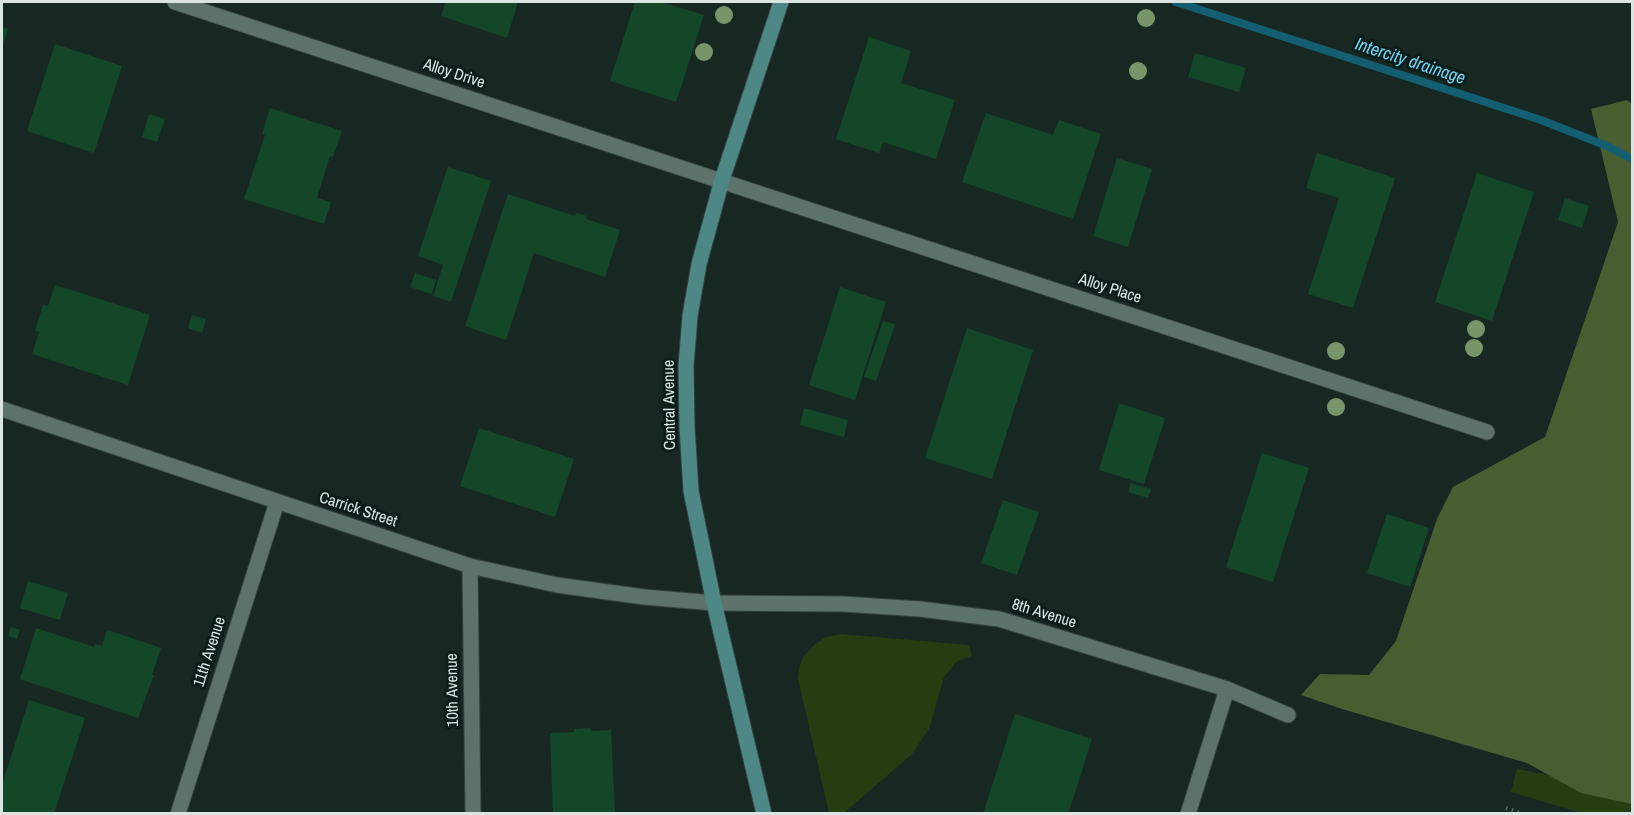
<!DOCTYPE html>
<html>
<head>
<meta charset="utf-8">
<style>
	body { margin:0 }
	#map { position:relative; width:1634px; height:815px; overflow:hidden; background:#172823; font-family:"Archivo Narrow",sans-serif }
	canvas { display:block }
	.frame { position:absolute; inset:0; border:3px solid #dae5e1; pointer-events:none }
</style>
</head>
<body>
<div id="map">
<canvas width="1634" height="815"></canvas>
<div class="frame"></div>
</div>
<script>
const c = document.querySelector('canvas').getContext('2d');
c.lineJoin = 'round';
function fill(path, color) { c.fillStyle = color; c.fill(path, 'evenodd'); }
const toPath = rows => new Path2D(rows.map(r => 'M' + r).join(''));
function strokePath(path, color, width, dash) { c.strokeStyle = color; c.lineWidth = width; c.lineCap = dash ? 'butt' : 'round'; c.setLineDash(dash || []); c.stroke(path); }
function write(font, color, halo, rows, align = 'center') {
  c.font = font + ' "Archivo Narrow",sans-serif'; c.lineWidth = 6; c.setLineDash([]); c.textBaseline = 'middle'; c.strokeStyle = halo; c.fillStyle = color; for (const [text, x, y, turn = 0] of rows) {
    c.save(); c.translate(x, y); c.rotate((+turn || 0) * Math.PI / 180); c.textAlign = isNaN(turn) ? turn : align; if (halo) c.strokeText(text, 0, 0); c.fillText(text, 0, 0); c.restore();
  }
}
const green = toPath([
	[841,634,969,645,972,656,957,661,944,677,929,729,912,754,844,813,829,813,798,679,799,669,803,657,814,645,826,637],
	[1517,769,1632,791,1632,813,1581,813,1511,792]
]);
const forest = toPath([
	[1627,100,1632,104,1632,804,1581,793,1527,763,1342,709,1301,695,1320,674,1369,675,1396,641,1437,519,1453,487,1545,437,1618,222,1591,109]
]);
const stream = toPath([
	[1176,2,1541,120,1607,146,1632,159]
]);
const building = toPath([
	[446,2,518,2,507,38,441,16],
	[635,2,661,2,704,15,676,102,610,81],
	[2,27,8,29,2,49],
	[869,37,911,51,901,83,955,100,936,159,883,142,879,153,836,139],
	[55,44,122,66,94,153,27,131],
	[1195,53,1246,68,1239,92,1188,77],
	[270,108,342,131,333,157,330,156,317,198,331,202,324,224,244,199,265,135,262,134],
	[986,113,1053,135,1059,120,1101,134,1073,219,962,182],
	[149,114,165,119,157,142,142,137],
	[1317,153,1395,178,1353,308,1308,294,1339,198,1306,188],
	[1117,158,1152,169,1128,247,1093,236],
	[448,167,491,181,451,302,433,296,443,265,418,256],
	[1477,173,1534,192,1492,321,1435,302],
	[508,194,575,216,576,213,587,216,586,219,620,230,605,277,534,253,506,340,465,326],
	[1565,198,1589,206,1582,228,1558,220],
	[415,273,436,280,432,294,410,287],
	[55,285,150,315,128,385,32,354,39,332,35,331,43,305,48,306],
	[840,287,886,302,855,400,809,385],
	[192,315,206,319,202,333,188,328],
	[883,321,895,324,876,381,864,377],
	[967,328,1033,350,992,479,925,458],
	[1119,403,1165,418,1144,484,1099,470],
	[804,408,848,420,844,437,800,425],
	[479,428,574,459,555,517,460,486],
	[1262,453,1309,468,1273,582,1226,567],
	[1131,483,1151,489,1148,498,1128,492],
	[1003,500,1039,512,1017,575,981,563],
	[1387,514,1429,528,1410,587,1367,573],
	[28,581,68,593,60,620,20,608],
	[11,627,20,630,17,639,8,636],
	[36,628,94,647,95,644,102,646,107,630,161,648,152,675,154,675,138,718,20,679],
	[29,700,85,718,54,814,2,814,2,785],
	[1015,714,1092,739,1069,811,1077,814,983,814],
	[591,728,592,731,611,730,615,814,553,814,550,733,574,732,574,729]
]);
const path = toPath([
	[1506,808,1523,814]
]);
const minor = toPath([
	[175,2,1487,432],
	[470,566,473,814],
	[714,603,843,604,920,609,999,619,1227,689,1288,715],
	[1188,814,1227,689]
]);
const tertiary = toPath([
	[2,409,470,566,557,585,644,597,714,603],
	[178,814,277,502]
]);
const secondary = toPath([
	[764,814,714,603,691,491,687,427,686,366,690,316,699,264,722,180,781,2]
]);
const trees = [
	[724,15],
	[1146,18],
	[704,52],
	[1138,71],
	[1476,329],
	[1474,348],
	[1336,351],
	[1336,407]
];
const streetNames = [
	["Alloy Drive",454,74,18],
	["Alloy Place",1110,289,18],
	["Central Avenue",670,405,-91],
	["Carrick Street",358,510,18],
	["8th Avenue",1044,614,17],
	["11th Avenue",210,652,-72],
	["10th Avenue",453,690,-91]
];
const waterNames = [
	["Intercity drainage",1410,62,18]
];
fill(green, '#283c11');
fill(forest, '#485e30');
strokePath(stream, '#145e72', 8);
fill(building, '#144728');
strokePath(minor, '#364440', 17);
strokePath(tertiary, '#364440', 17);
strokePath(secondary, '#364440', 17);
strokePath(path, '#5c6b66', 4, [1.5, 4.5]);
strokePath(minor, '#5e726c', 15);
strokePath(tertiary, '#5e726c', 15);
strokePath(secondary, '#4e8886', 15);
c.fillStyle = '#78956a';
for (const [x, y] of trees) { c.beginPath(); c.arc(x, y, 9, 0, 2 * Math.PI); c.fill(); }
write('16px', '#dae5e1', '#0d1e1a', streetNames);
write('italic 18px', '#6fd5f6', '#0d1e1a', waterNames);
</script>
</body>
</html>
